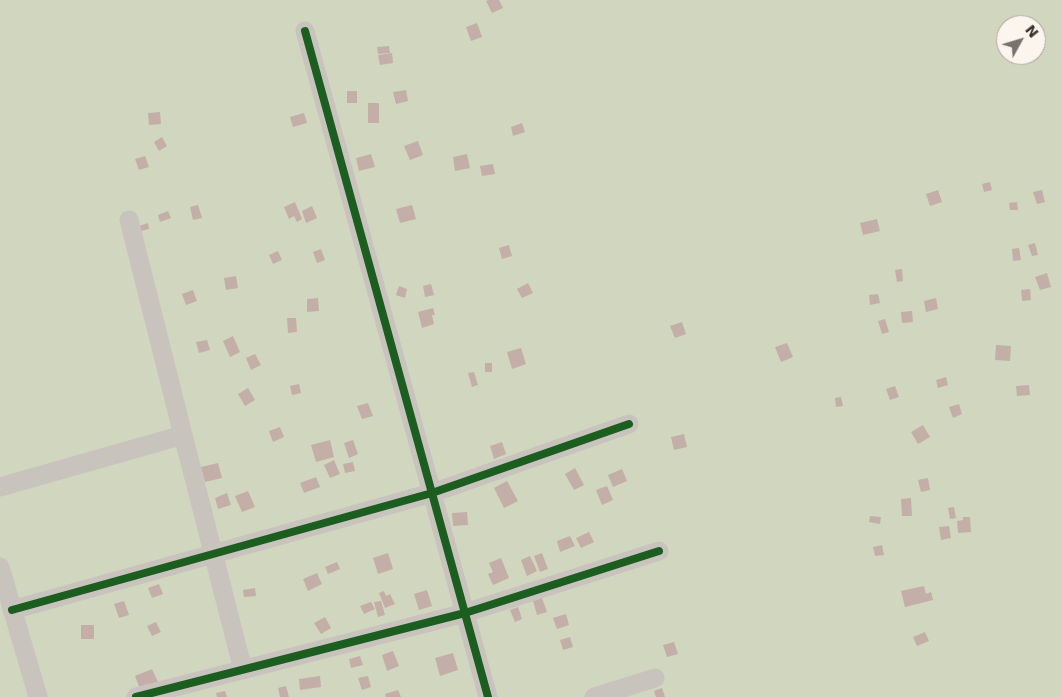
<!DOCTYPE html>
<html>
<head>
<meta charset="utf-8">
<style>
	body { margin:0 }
	#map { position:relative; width:1061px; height:697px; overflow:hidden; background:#f0ebe5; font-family:"DejaVu Sans",sans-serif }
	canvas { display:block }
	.north { position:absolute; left:996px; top:15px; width:50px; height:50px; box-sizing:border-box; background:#fbf5ee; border:1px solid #aea6a0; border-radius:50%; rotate:51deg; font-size:14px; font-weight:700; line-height:20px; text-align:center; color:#3b302b }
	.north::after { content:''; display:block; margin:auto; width:18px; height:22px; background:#7a716c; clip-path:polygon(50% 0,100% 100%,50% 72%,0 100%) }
</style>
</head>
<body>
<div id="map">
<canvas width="1061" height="697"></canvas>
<div class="north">N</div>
</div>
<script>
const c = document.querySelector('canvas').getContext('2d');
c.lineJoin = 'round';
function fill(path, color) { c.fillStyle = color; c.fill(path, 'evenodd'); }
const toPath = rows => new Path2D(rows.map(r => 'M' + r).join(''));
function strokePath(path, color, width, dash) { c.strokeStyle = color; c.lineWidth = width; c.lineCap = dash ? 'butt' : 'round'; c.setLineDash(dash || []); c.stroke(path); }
const green = toPath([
	[0,0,1061,0,1061,697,0,697],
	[1006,25,1036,25,1036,55,1006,55]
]);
const building = toPath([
	[489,0,499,0,503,8,492,13,486,1],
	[477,23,482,37,471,41,466,27],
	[389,46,390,53,378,54,377,47],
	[392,53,393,63,380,65,378,55],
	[406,90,408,101,396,104,393,92],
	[347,91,357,91,357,103,347,103],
	[368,103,379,103,379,123,368,123],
	[160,112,161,124,149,125,148,113],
	[304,113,307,123,293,127,290,117],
	[522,123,525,132,513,136,511,127],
	[162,137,167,146,159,151,154,142],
	[418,141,423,155,410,160,404,146],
	[371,154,375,167,359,171,356,158],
	[467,154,470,168,455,171,453,157],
	[145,156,149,167,139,170,135,159],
	[493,164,495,174,482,176,480,166],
	[990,182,992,190,984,192,982,184],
	[938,190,942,202,930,206,926,194],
	[1042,190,1045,202,1037,204,1033,192],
	[295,202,302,219,297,222,294,216,289,219,284,207],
	[1017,202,1018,210,1010,210,1009,203],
	[198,205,202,218,193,220,190,207],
	[412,205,416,219,400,223,396,209],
	[312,206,317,218,306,223,302,211],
	[168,211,171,218,160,222,158,215],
	[877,219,880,231,863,235,860,223],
	[148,223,149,229,141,231,139,226],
	[1035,243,1038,255,1032,256,1028,245],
	[509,245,512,256,502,259,499,248],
	[1019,248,1021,260,1013,261,1012,249],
	[321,249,325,260,317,263,313,252],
	[278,251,282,260,273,264,269,255],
	[902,269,903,281,897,282,895,270],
	[1047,273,1051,287,1040,290,1035,277],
	[236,276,238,288,226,290,224,278],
	[528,283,533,293,522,298,517,289],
	[431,284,434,295,425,297,423,286],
	[399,286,407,289,405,298,396,295],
	[1030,289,1031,300,1022,301,1021,290],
	[193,290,197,301,186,305,182,294],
	[878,294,880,303,870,305,869,295],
	[318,298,319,311,307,312,307,299],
	[936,298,938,309,926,312,924,301],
	[433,308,435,315,432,315,434,324,422,328,418,312],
	[912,311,913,322,902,323,901,312],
	[287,318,296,318,297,332,288,333],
	[885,319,889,332,882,334,878,321],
	[682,322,686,334,675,338,670,326],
	[233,336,240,352,230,357,223,341],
	[207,340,210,350,199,353,196,342],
	[787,343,793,357,781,362,775,347],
	[996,345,1011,346,1010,361,995,360],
	[521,348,526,364,512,369,507,352],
	[255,354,261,365,251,370,246,358],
	[485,363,492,363,492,372,485,372],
	[474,372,478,385,472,387,468,373],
	[946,377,948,385,938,388,936,380],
	[299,384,301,393,292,395,290,386],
	[1029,385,1030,395,1017,396,1016,386],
	[895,386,899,397,890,400,886,389],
	[248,388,255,400,245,406,238,394],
	[841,397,843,406,836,407,835,398],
	[368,403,373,416,362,419,357,406],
	[959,404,962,414,953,418,949,407],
	[923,425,930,437,918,444,911,432],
	[280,427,284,437,273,442,269,431],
	[684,434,687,447,674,450,671,437],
	[330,440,334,457,316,462,311,445],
	[353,440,358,454,349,458,344,443],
	[502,442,506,454,494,459,490,446],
	[334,460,340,474,330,478,324,465],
	[353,462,355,471,345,473,343,464],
	[218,463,222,478,205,482,201,467],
	[575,468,584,485,574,490,565,474],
	[622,469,627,481,613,487,608,475],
	[316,477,320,487,304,493,300,483],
	[928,478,930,490,921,492,918,480],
	[507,481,518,501,504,508,494,488],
	[607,486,613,500,602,505,596,490],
	[248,491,255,507,242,512,235,496],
	[227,493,231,505,218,509,215,498],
	[911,498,912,516,902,516,901,499],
	[954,507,956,518,950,519,948,508],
	[467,512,468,525,453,526,452,513],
	[870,516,881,517,880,524,869,522],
	[963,517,970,517,971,532,958,533,957,521,963,520],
	[949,526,951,538,941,540,939,527],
	[589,532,594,542,581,548,576,538],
	[570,536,575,546,560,552,557,541],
	[882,545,884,555,875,556,873,547],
	[388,553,393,569,378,574,373,558],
	[542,553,548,569,540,572,534,556],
	[530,556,537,571,527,576,521,560],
	[501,558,509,578,493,585,488,574,493,572,489,563],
	[337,562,340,569,328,574,325,567],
	[317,573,322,584,308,591,303,579],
	[159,584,163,594,152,598,148,588],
	[924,586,926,594,931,592,933,600,905,607,901,591],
	[255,588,256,596,244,597,243,590],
	[427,590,432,606,419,610,414,594],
	[384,591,386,596,390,594,395,604,385,608,379,593],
	[542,598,547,612,537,615,533,601],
	[124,601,129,615,119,618,114,604],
	[381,601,385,615,378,617,374,602],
	[371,602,375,609,364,614,360,606],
	[518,607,522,619,515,622,510,610],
	[566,614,569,625,557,629,553,618],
	[325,617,331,628,321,634,314,623],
	[156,622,161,632,152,636,147,626],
	[81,625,94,625,94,639,81,639],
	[925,632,929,641,917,646,913,637],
	[570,637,573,647,563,650,560,640],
	[674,642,678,654,667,657,663,645],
	[393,651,399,666,387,671,382,655],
	[453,653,458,670,440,676,435,658],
	[360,656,363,665,351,668,349,659],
	[152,669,158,682,140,689,135,676],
	[320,676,321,687,300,690,299,679],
	[368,676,371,687,362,690,358,678],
	[286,686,289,697,280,697,278,688],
	[662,688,665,697,656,697,654,691],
	[398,690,401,697,386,697,385,694],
	[225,691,227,697,217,697,216,693]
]);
const minor = toPath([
	[305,31,488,697],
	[129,220,183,435],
	[0,487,183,435,243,670],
	[0,567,38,697],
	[12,610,432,493,629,424],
	[136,697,465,613,659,551],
	[594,697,655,678]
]);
const cycleway = toPath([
	[305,31,488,697],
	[12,610,432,493,629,424],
	[136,697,465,613,659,551]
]);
fill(green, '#d1d6bf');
fill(building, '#c3afa7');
strokePath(minor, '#c9c3be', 19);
strokePath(cycleway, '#1b5e20', 8);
</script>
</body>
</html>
